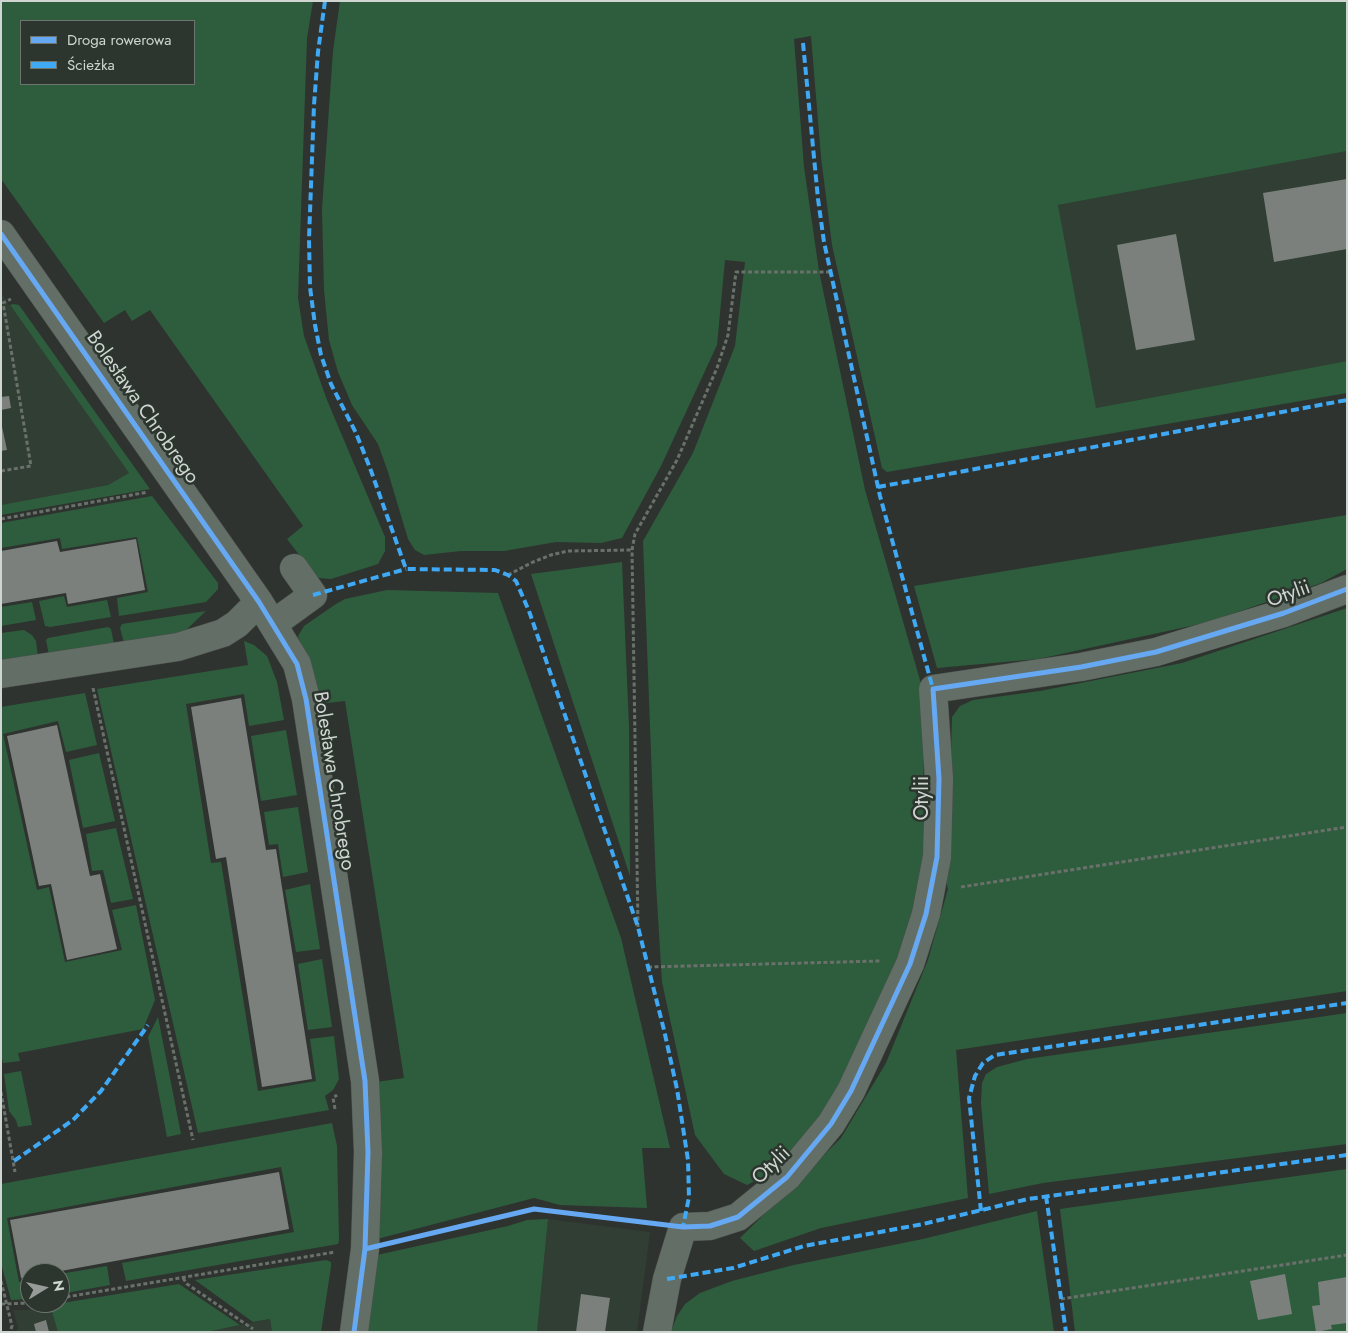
<!DOCTYPE html>
<html>
<head>
<meta charset="utf-8">
<style>
	body { margin:0 }
	#map { position:relative; width:1348px; height:1333px; overflow:hidden; background:#2e332f; font-family:Jost,sans-serif }
	canvas { display:block }
	.frame { position:absolute; inset:0; border:2px solid #cfd5d1; pointer-events:none }
	.legend { position:absolute; left:20px; top:20px; width:175px; height:65px; box-sizing:border-box; background:#2c352e; border:1px solid #6d756f; margin:0; padding:6px 9px; list-style:none; font-size:15px; color:#cfd5d1 }
	.legend li { display:flex; align-items:center; gap:10px; height:25px }
	.legend b { width:25px; border:1px solid #6d756f }
	.north { position:absolute; left:20px; top:1263px; width:50px; height:50px; box-sizing:border-box; background:#2c352e; border:1px solid #6d756f; border-radius:50%; rotate:81deg; font-size:14px; font-weight:700; line-height:20px; text-align:center; color:#cfd5d1 }
	.north::after { content:''; display:block; margin:auto; width:18px; height:22px; background:#979c98; clip-path:polygon(50% 0,100% 100%,50% 72%,0 100%) }
</style>
</head>
<body>
<div id="map">
<canvas width="1348" height="1333"></canvas>
<div class="frame"></div>
<ul class="legend">
<li><b style="height:6px;background:#66a8f1"></b>Droga rowerowa</li>
<li><b style="height:6px;background:#3fa9f5"></b>Ścieżka</li>
</ul>
<div class="north">N</div>
</div>
<script>
const c = document.querySelector('canvas').getContext('2d');
c.lineJoin = 'round';
function fill(path, color) { c.fillStyle = color; c.fill(path, 'evenodd'); }
const toPath = rows => new Path2D(rows.map(r => 'M' + r).join(''));
function strokePath(path, color, width, dash) { c.strokeStyle = color; c.lineWidth = width; c.lineCap = dash ? 'butt' : 'round'; c.setLineDash(dash || []); c.stroke(path); }
function write(font, color, halo, rows, align = 'center') {
  c.font = font + ' Jost,sans-serif'; c.lineWidth = 5; c.setLineDash([]); c.textBaseline = 'middle'; c.strokeStyle = halo; c.fillStyle = color; for (const [text, x, y, turn = 0] of rows) {
    c.save(); c.translate(x, y); c.rotate((+turn || 0) * Math.PI / 180); c.textAlign = isNaN(turn) ? turn : align; if (halo) c.strokeText(text, 0, 0); c.fillText(text, 0, 0); c.restore();
  }
}
const built = toPath([
	[1347,151,1347,361,1096,408,1058,205],
	[1,293,95,424,129,473,108,485,1,505],
	[548,1219,650,1232,637,1332,537,1332],
	[50,1305,58,1332,16,1332,18,1328,13,1310,27,1310],
	[270,1319,272,1332,207,1332]
]);
const green = toPath([
	[1,1,313,1,307,38,298,298,304,336,327,400,385,537,385,551,378,564,331,579,319,578,313,573,287,539,303,526,150,310,132,321,125,310,104,323,1,179],
	[21,21,194,21,194,84,21,84],
	[340,1,1347,1,1347,151,1058,205,1096,408,1347,361,1347,393,887,472,882,468,832,245,821,157,811,36,794,39,804,167,819,271,865,490,924,694,923,866,903,954,827,1119,779,1169,747,1185,724,1174,695,1135,662,982,656,884,643,541,693,453,735,346,745,262,725,260,717,345,661,466,622,538,601,543,556,542,504,551,461,551,424,555,415,550,408,539,388,472,378,444,352,405,338,372,329,340,324,290,322,209,333,51],
	[13,304,19,305,150,489,1,515,1,505,108,485,129,473,10,305],
	[152,496,218,583,218,589,206,602,119,616,117,598,148,592,137,537,62,549,60,538,1,548,1,523],
	[1347,515,1347,569,1321,583,1209,622,1038,659,937,668,914,586],
	[622,562,629,727,630,876,531,574],
	[387,590,498,593,621,938,670,1148,642,1148,647,1208,560,1205,534,1198,377,1239,381,1187,381,1150,376,1082,404,1078,345,701,319,704,298,636,304,626,336,604,345,599],
	[64,596,67,607,107,600,111,617,50,627,45,626,39,601],
	[32,602,36,620,1,626,1,607],
	[1347,608,1347,991,956,1050,968,1198,821,1228,754,1251,740,1238,841,1138,886,1063,928,960,948,889,946,880,949,826,952,717,960,706,973,700,1040,691,1182,663],
	[206,611,184,632,124,643,120,628,122,624],
	[108,627,111,629,114,644,49,655,46,640,48,638],
	[24,630,32,635,36,641,38,658,1,664,1,633],
	[244,641,254,645,267,656,277,682,284,720,249,726,244,694,186,704,211,863,221,862,258,1091,316,1081,310,1039,334,1036,339,1079,333,1090,325,1096,329,1110,198,1133,97,689,248,665],
	[85,693,97,745,66,752,58,721,3,734,37,890,49,887,65,962,122,950,112,910,136,905,155,1000,143,1029,18,1053,20,1061,3,1063,1,1053,1,707],
	[286,730,297,795,261,801,251,736],
	[99,753,115,821,83,828,69,760],
	[298,807,308,872,283,877,278,844,269,845,264,812],
	[116,828,133,899,111,903,103,870,92,871,86,834],
	[310,884,320,949,296,952,285,890],
	[322,959,332,1027,308,1030,298,964],
	[1347,1013,1347,1144,1043,1183,989,1194,981,1103,982,1083,986,1074,997,1067,1027,1059],
	[158,1017,181,1134,167,1137,148,1037],
	[21,1071,32,1125,18,1127,16,1120,9,1111,4,1074],
	[332,1123,337,1146,339,1240,338,1244,126,1281,122,1263,294,1232,281,1167,7,1218,19,1282,30,1280,30,1299,11,1300,1,1263,1,1184],
	[1347,1169,1347,1332,1075,1332,1060,1209],
	[1037,1211,1054,1332,671,1332,677,1316,685,1304,700,1293,732,1281,794,1265,923,1239],
	[548,1219,537,1332,367,1332,377,1255,508,1226,527,1220],
	[326,1260,331,1262,331,1267,321,1332,272,1332,270,1319,253,1322,195,1280],
	[107,1266,110,1285,60,1294,60,1274],
	[179,1284,240,1325,207,1332,58,1332,50,1305]
]);
const building = toPath([
	[1347,179,1347,249,1274,262,1263,193],
	[1176,234,1195,340,1136,350,1117,245],
	[9,396,11,408,1,410,1,397],
	[1,422,7,450,1,451],
	[136,539,145,590,68,604,66,593,1,604,1,551,57,541,60,552],
	[241,698,266,850,276,849,312,1079,262,1087,226,857,216,859,191,707],
	[57,725,90,876,100,874,117,949,67,960,51,884,39,886,7,736],
	[279,1172,289,1229,50,1273,30,1273,30,1277,21,1278,10,1220],
	[1285,1274,1292,1314,1258,1320,1250,1281],
	[1347,1277,1347,1323,1331,1325,1332,1329,1316,1332,1312,1306,1320,1305,1318,1282],
	[581,1294,610,1298,605,1332,576,1332],
	[46,1320,49,1332,36,1332,34,1324]
]);
const path = toPath([
	[1,471,31,466,3,303,11,299],
	[1,519,148,492],
	[508,575,533,562,551,555,568,551,632,550],
	[93,688,193,1140],
	[961,887,1347,827],
	[638,927,632,550,635,534,677,460,717,368,728,335,736,272,831,272],
	[648,967,880,961],
	[1,1092,15,1172],
	[335,1109,333,1098,337,1095],
	[183,1278,187,1284,253,1329],
	[1,1281,12,1326,10,1332],
	[60,1298,335,1252],
	[1061,1299,1347,1255],
	[1,1304,30,1303]
]);
const minor = toPath([
	[1,234,259,602,297,664,306,699,365,1081,368,1152,365,1249,354,1332],
	[273,624,313,595,294,568],
	[1,674,178,647,223,633,237,624,259,602],
	[657,1332,667,1279,683,1227,710,1226,738,1217,787,1177,831,1124,851,1091,910,964,926,914,937,857,939,779,933,689,1081,667,1156,652,1284,613,1347,589]
]);
const quiet = toPath([
	[325,1,318,52,314,105,309,239,310,287,315,325,321,355,331,384,356,433,370,468,406,569,495,570,508,575,516,581,529,611,638,927,664,1030,677,1089,688,1160,689,1197,683,1227,680,1226],
	[803,43,818,199,824,242,880,496,933,689],
	[878,487,1347,400],
	[313,595,406,569],
	[14,1161,73,1120,101,1091,148,1025],
	[1046,1196,1066,1332],
	[981,1211,969,1098,975,1076,983,1063,995,1055,1347,1003],
	[667,1279,733,1268,804,1246,923,1224,1028,1199,1347,1155]
]);
const cycleway = toPath([
	[1,234,259,602,297,664,306,699,365,1081,368,1152,365,1249,354,1332],
	[365,1249,534,1209,683,1227,710,1226,738,1217,787,1177,831,1124,851,1091,910,964,926,914,937,857,939,779,933,689,1081,667,1156,652,1284,613,1347,589]
]);
const streetNames = [
	["Bolesława Chrobrego",142,408,55],
	["Otylii",1289,595,-20],
	["Bolesława Chrobrego",333,781,81],
	["Otylii",923,798,-90],
	["Otylii",772,1166,-44]
];
fill(built, '#313e34');
fill(green, '#2e5d3d');
fill(building, '#7c807d');
strokePath(minor, '#4c4f4d', 29);
strokePath(path, '#6a716b', 3, [4, 2.5]);
strokePath(minor, '#636e66', 28);
strokePath(quiet, '#3fa9f5', 4, [8, 4]);
strokePath(cycleway, '#66a8f1', 5);
write('20px', '#cfd5d1', '#2c352e', streetNames);
</script>
</body>
</html>
